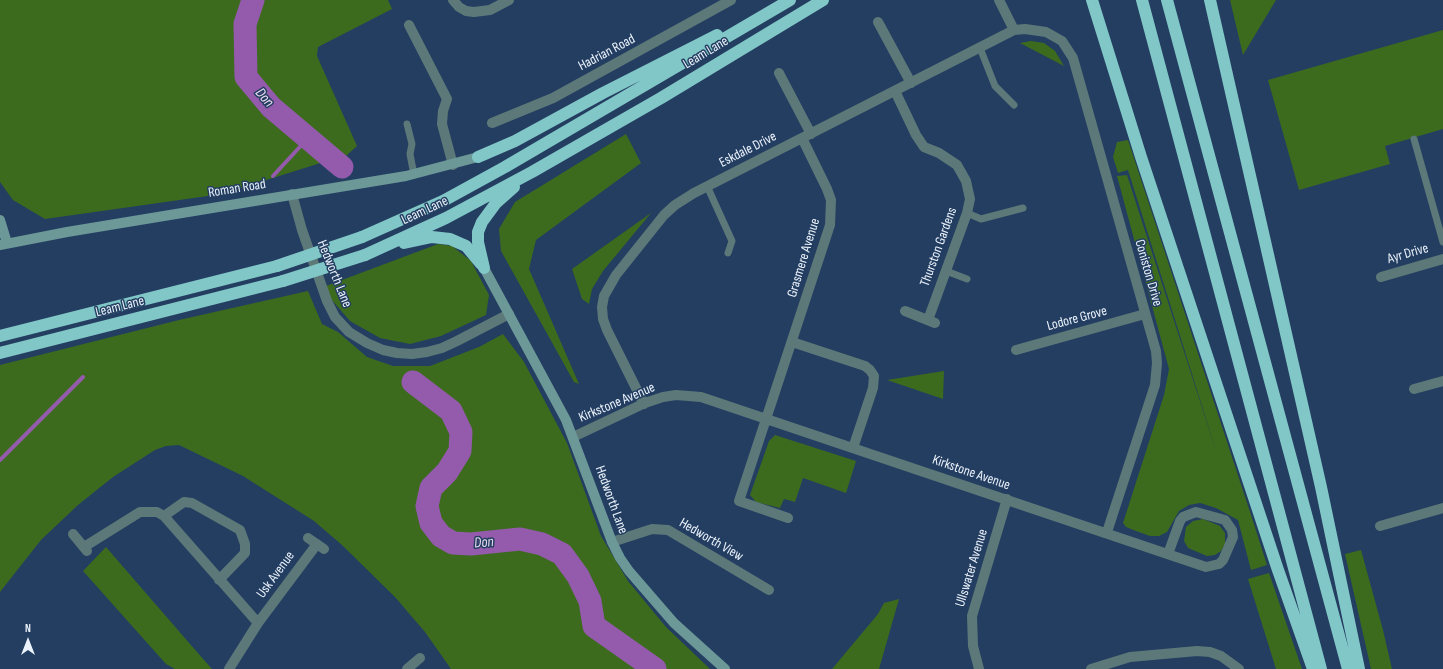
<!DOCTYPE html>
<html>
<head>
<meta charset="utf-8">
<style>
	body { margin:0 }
	#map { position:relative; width:1443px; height:669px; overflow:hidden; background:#233e61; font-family:"Sofia Sans Condensed",sans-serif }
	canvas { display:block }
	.north { position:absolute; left:8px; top:621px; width:40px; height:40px; -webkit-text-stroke:3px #233e61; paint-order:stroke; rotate:0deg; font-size:11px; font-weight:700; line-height:16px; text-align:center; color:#ebf2fb }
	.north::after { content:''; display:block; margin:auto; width:14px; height:18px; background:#ebf2fb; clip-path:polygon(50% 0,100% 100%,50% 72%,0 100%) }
</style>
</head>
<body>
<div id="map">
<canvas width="1443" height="669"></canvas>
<div class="north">N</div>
</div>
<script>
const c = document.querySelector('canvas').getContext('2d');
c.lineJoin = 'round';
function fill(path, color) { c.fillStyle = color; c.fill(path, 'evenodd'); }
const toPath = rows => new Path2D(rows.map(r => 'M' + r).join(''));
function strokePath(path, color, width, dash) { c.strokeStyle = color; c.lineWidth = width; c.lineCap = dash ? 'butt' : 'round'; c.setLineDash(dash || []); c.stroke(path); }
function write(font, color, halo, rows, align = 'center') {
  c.font = font + ' "Sofia Sans Condensed",sans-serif'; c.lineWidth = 3; c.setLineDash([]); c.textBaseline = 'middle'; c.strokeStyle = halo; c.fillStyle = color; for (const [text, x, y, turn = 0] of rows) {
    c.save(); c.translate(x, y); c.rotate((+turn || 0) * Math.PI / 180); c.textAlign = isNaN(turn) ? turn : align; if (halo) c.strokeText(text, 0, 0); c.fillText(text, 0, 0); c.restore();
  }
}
const green = toPath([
	[0,0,388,0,392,9,318,47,317,56,357,146,335,166,330,160,222,194,45,219,13,200,0,182],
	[1230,0,1276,0,1243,55],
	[1443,30,1443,129,1385,146,1390,164,1299,190,1268,80],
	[1031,41,1044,43,1055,51,1064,66,1020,43],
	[626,134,641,163,536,240,529,269,579,384,574,382,501,251,499,229,515,202],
	[1128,140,1252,518,1267,565,1251,570,1238,520,1216,508,1200,503,1189,505,1179,511,1167,532,1159,536,1150,536,1136,531,1126,527,1123,523,1164,395,1169,369,1117,176,1127,175,1218,457,1128,170,1118,173,1113,157,1117,142],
	[651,213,603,271,592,289,589,304,582,299,572,269],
	[438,244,452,246,471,261,489,295,486,315,441,336,410,344,380,338,350,321,331,299,326,286],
	[308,291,322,324,338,332,367,357,393,366,430,366,479,347,503,334,524,362,567,443,601,536,628,581,666,627,710,669,451,669,425,632,395,597,342,545,314,521,243,476,179,445,166,446,155,450,113,477,78,505,41,540,0,592,0,365,179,320],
	[944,371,943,399,887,380],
	[775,435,856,461,846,493,803,478,795,502,784,499,780,508,756,502,750,495,769,441],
	[1203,519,1220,526,1225,533,1225,544,1221,551,1215,555,1207,556,1188,548,1184,541,1186,527,1193,521],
	[106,547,190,644,212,669,175,669,166,664,83,571],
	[1361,550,1383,630,1392,669,1371,669,1345,554],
	[1269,573,1302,669,1276,669,1248,579],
	[899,599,879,669,832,669,878,614,884,603]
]);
const stream = toPath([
	[273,176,308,138],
	[0,460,83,377]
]);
const river = toPath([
	[253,0,245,24,246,77,271,107,342,167],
	[413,382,451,411,461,432,460,451,447,472,431,488,427,506,431,523,441,536,453,543,471,544,520,539,542,544,562,554,578,576,590,601,594,626,655,669]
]);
const lane = toPath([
	[980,48,995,86,1014,105],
	[407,124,412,144,410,154,414,175],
	[1414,139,1443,242],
	[707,186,732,241,728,253],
	[967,213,981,219,1023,208],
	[946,271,967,279]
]);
const street = toPath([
	[453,0,459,7,466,11,474,12,490,10,509,0],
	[999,0,1014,30],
	[878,22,911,83],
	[409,25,447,99,443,111,442,124,453,165],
	[779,73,811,134],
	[895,91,916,135,924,147,939,153,957,165,966,181,970,199,967,213,928,320],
	[492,123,553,98,731,0],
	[292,194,302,230,327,301,335,317,349,332,367,343,383,350,397,353,412,354,427,352,442,348,457,341,509,314],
	[1381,277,1443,259],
	[905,311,935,323],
	[792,342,865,366,870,370,874,376,873,388,853,448],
	[1016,350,1145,314],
	[1414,389,1443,381],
	[644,404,607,330,603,319,602,307,604,296,616,275,664,215,675,205,694,193,1014,30,1025,29,1046,32,1062,41,1073,58,1156,351,1157,363,1155,385,1107,532],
	[573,437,645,403,663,397,676,395,701,397,1206,567,1219,564,1223,560,1233,537,1232,530,1225,520,1196,512,1183,517,1180,521,1168,554],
	[164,516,184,502,192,503,240,530,245,544,245,553,219,580],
	[788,518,739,501,830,225,831,200,827,189,802,138],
	[1380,526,1443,508],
	[73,534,87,551],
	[308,538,324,549],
	[612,542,652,529,668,530,769,590],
	[84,547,140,512,157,512,164,516,258,623,229,669],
	[258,623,317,544],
	[407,669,420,658],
	[979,669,973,646,972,616,1007,499],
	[1091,669,1130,657,1197,651,1210,652,1221,656,1239,669]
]);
const secondary = toPath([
	[0,220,7,243],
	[0,245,67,232,406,176,478,157],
	[484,268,566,420,612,542,620,558,629,571,674,623,725,669]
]);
const highway = toPath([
	[1092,0,1141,157,1278,570,1313,669],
	[1142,0,1321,669],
	[1167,0,1348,669],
	[1210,0,1321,487,1359,669],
	[478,157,515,141,603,93,717,35],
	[362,237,443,201,505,167,790,0],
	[404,243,432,237,450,239,466,246,481,264],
	[365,255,446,218,532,172,661,98,823,0],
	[484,268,478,242,478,232,482,222,496,203,514,187],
	[0,336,277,266],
	[0,353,283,281]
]);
const highwayBridge = toPath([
	[277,266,362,237],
	[283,281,365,255]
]);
const streetNames = [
	["Hadrian Road",607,53,-28],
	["Leam Lane",706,53,-31],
	["Eskdale Drive",748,150,-27],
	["Roman Road",237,189,-9],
	["Leam Lane",425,211,-25],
	["Thurston Gardens",939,247,-70],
	["Ayr Drive",1408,254,-16],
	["Grasmere Avenue",804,258,-73],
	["Coniston Drive",1148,273,74],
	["Hedworth Lane",334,274,68],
	["Leam Lane",120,307,-14],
	["Lodore Grove",1077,319,-15],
	["Kirkstone Avenue",617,403,-23],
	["Kirkstone Avenue",971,473,19],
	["Hedworth Lane",611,500,70],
	["Hedworth View",711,540,30],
	["Ullswater Avenue",972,568,-73],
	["Usk Avenue",276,575,-54]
];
const waterNames = [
	["Don",264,98,49],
	["Don",484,543,-5]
];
fill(green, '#3c6b1e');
strokePath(stream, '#945aab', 4);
strokePath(river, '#945aab', 23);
strokePath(lane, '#5d7878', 7);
strokePath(street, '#5d7878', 10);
strokePath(secondary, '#6d9898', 10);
strokePath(highway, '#82c7c7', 12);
strokePath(highwayBridge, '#82c7c7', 12);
write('14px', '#ebf2fb', '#233e61', streetNames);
write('italic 15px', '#ecddf3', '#233e61', waterNames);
</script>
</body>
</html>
